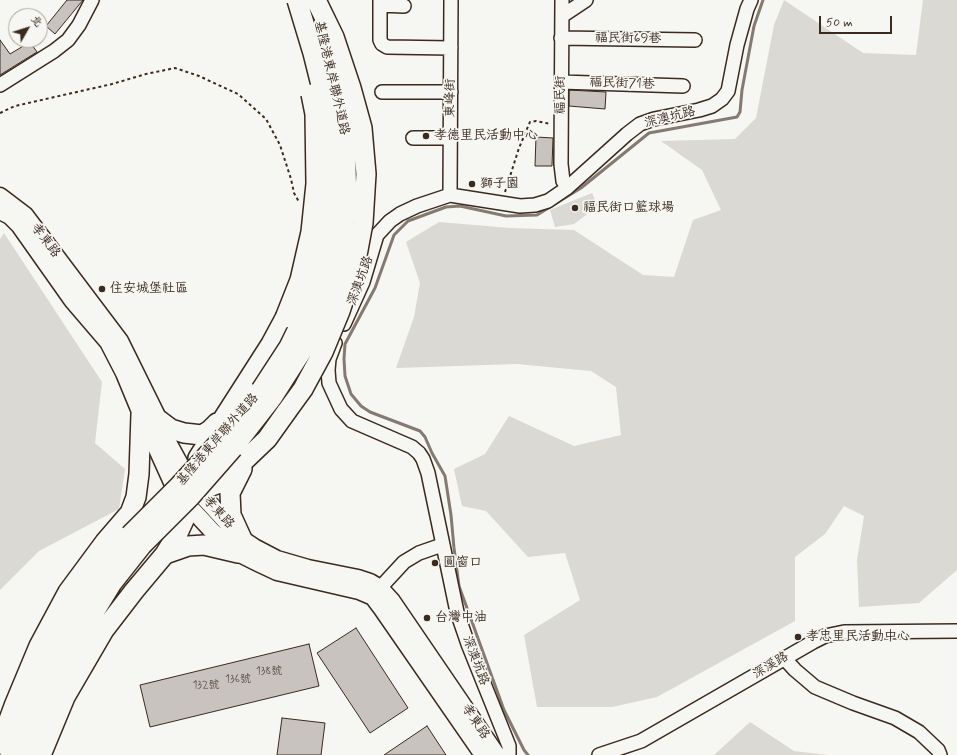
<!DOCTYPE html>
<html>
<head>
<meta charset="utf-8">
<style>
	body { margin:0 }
	#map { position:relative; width:957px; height:755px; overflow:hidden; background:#f6f6f2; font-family:Mynerve,"LXGW WenKai TC",sans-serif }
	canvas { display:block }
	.north { position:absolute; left:8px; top:8px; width:40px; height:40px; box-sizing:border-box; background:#f6f6f2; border:1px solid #aba49d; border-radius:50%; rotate:51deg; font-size:11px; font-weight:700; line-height:16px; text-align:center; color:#3b2a1e }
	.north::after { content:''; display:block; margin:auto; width:14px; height:18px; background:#3b2a1e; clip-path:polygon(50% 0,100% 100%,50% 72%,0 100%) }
	.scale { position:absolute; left:819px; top:16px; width:73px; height:18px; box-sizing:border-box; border:2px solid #3b2a1e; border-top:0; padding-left:5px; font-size:12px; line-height:14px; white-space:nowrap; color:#3b2a1e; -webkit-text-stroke:3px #f6f6f2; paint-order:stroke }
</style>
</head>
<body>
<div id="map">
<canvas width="957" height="755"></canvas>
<div class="north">北</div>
<div class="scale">50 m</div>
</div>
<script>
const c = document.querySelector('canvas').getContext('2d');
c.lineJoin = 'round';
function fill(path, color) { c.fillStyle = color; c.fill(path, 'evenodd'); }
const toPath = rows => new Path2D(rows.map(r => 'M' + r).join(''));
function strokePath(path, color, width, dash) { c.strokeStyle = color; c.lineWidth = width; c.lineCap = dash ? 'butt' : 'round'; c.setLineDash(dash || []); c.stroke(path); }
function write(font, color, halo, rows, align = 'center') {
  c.font = font + ' Mynerve,"LXGW WenKai TC",sans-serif'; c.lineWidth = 3.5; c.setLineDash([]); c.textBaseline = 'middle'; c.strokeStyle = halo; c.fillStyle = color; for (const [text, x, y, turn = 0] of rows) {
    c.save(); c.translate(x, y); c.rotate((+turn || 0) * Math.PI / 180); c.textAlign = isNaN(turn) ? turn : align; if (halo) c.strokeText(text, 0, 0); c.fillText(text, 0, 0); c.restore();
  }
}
const green = toPath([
	[784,0,863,53,916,55,923,0,957,0,957,570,919,603,859,607,857,560,864,516,844,506,825,534,795,557,795,621,657,697,612,707,537,707,524,635,580,600,565,553,528,557,486,511,462,506,454,469,485,454,509,416,574,446,621,435,616,387,591,371,517,364,396,368,414,317,420,283,406,242,439,222,510,228,574,230,643,275,674,277,693,220,721,210,702,170,661,141,735,139,756,118,774,25],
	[592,193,598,206,574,224,555,227,550,210],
	[4,233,102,382,95,443,125,469,119,509,39,551,0,590,0,239],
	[750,722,794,751,828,755,714,755]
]);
const stream = toPath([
	[528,755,524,750,504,710,459,586,454,548,451,515,445,476,432,453,425,437,420,431,370,412,361,406,351,394,345,376,344,359,345,344,375,288,394,235,408,221,446,207,460,206,506,216,537,215,581,188,649,133,737,117,740,112,742,90,754,26,763,0]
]);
const building = toPath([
	[67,0,83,0,55,34,46,26,67,0],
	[0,40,10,54,30,42,37,52,0,75,0,40],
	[569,90,606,92,605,109,569,106,569,90],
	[536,137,553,138,552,166,535,166,536,137],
	[356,628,408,708,370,733,317,653,356,628],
	[309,644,319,686,150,727,140,685,309,644],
	[282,718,325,723,321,755,277,755,282,718],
	[427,726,446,755,384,755,427,726]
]);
const path = toPath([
	[0,113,15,106,112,84,146,74,175,68,199,76,238,94,266,119,280,145,291,179,294,193,299,202],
	[505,192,519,148,530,122,536,121,551,124]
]);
const minor = toPath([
	[380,0,380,40,382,44,387,47,451,48],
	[562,0,561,164,563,181,567,188],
	[380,5,404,6],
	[562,16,586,0],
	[561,38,695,40],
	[561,82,683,86],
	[0,85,54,51,68,40,79,25,92,0],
	[382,92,451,92],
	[413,138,450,138],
	[450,195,451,0],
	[344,324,363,282,377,235,390,221,400,214,417,206,450,195,520,206,535,205,548,201,567,188,627,134,640,124,654,119,699,110,712,106,722,99,728,91,737,45,747,9,751,0],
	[335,343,329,359,328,370,329,383,341,409,352,421,412,447,419,453,423,459,428,473,457,612,468,644,509,746,509,755],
	[380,588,404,562,419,553,442,545],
	[784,658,795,670,815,687,853,703,895,718,919,732,938,750,940,755],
	[599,755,641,741,813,642,825,636,844,632,957,631]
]);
const major = toPath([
	[0,196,25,215,120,341,159,420,169,444,187,477,198,491,242,539,254,547,277,559,308,568,358,578,370,582,380,588,392,601,497,755],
	[0,211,10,216,19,225,72,300,108,342,124,373,141,414,175,489,187,504,213,532,238,553,258,563,277,572,359,591,373,597,382,609,483,755]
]);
const highway = toPath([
	[159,420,171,429,184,433,202,435,210,430,217,423],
	[224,437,261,390],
	[233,448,272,398],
	[198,458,271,344,285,318],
	[242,539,231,515,230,493,242,469],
	[165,554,188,546,204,545,238,553],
	[0,744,14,706,39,646,68,592,105,542,130,513,136,497,139,474,141,414],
	[10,755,43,674,73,617,101,573,130,535],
	[24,755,79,637,112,583,142,545],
	[41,755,65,697,104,630,134,591,165,554,178,533,184,520,187,504,186,491,198,491,222,482,267,439,287,411]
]);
const highwayBridge = toPath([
	[285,318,300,280,311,232,316,184,315,114,311,94],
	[261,390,289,347,307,310,320,277,328,236,332,198,332,146,326,105,313,53,297,0],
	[272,398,309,340,328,297,334,277,341,240,347,202,345,133,329,56],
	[287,411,303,389,323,352,340,311,355,266,363,223,366,174,362,128,351,88,334,37,316,0],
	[130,535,179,486,224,437],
	[142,545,190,497,233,448]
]);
const markers = [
	[426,136,4,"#3b2a1e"],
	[472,184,4,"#3b2a1e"],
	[575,208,4,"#3b2a1e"],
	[102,289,4,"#3b2a1e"],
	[435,563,4,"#3b2a1e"],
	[427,618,4,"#3b2a1e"],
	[798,637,4,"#3b2a1e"]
];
const numberNames = [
	["138號",269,672],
	["136號",238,680],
	["132號",206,686]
];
const streetNames = [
	["福民街69巷",628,39,1],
	["基隆港東岸聯外道路",331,78,77],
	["福民街71巷",622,84,2],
	["福民街",561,95,-90],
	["東峰街",451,98,-90],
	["深澳坑路",670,118,-14],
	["孝東路",45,241,53],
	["深澳坑路",361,281,-70],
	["基隆港東岸聯外道路",218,440,-49],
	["孝東路",218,513,47],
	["深澳坑路",475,661,69],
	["深溪路",771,666,-31],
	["孝東路",475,722,56]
];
const poiNames = [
	["孝德里民活動中心",434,136],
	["獅子園",480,184],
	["福民街口籃球場",583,208],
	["住安城堡社區",110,289],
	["圓窗口",443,563],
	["台灣中油",435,618],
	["孝忠里民活動中心",806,637]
];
fill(green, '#dad9d3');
strokePath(stream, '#857a71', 3);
fill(building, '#c8c3be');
strokePath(building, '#3b2a1e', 1);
strokePath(minor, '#3b2a1e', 16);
strokePath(major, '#3b2a1e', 19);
strokePath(highway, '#3b2a1e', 22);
strokePath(path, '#3b2a1e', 2, [3, 3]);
strokePath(minor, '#f6f6f2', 13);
strokePath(major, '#f6f6f2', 16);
strokePath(highway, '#f6f6f2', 19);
strokePath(highwayBridge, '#3b2a1e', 22, []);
strokePath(highwayBridge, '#f6f6f2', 19);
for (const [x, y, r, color] of markers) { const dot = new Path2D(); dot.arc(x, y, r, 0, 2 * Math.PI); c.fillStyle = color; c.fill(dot); strokePath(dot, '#f6f6f2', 1.5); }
write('11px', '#5e5046', null, numberNames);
write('13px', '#3b2a1e', '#f6f6f2', streetNames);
write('13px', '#3b2a1e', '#f6f6f2', poiNames, 'left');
</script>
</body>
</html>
